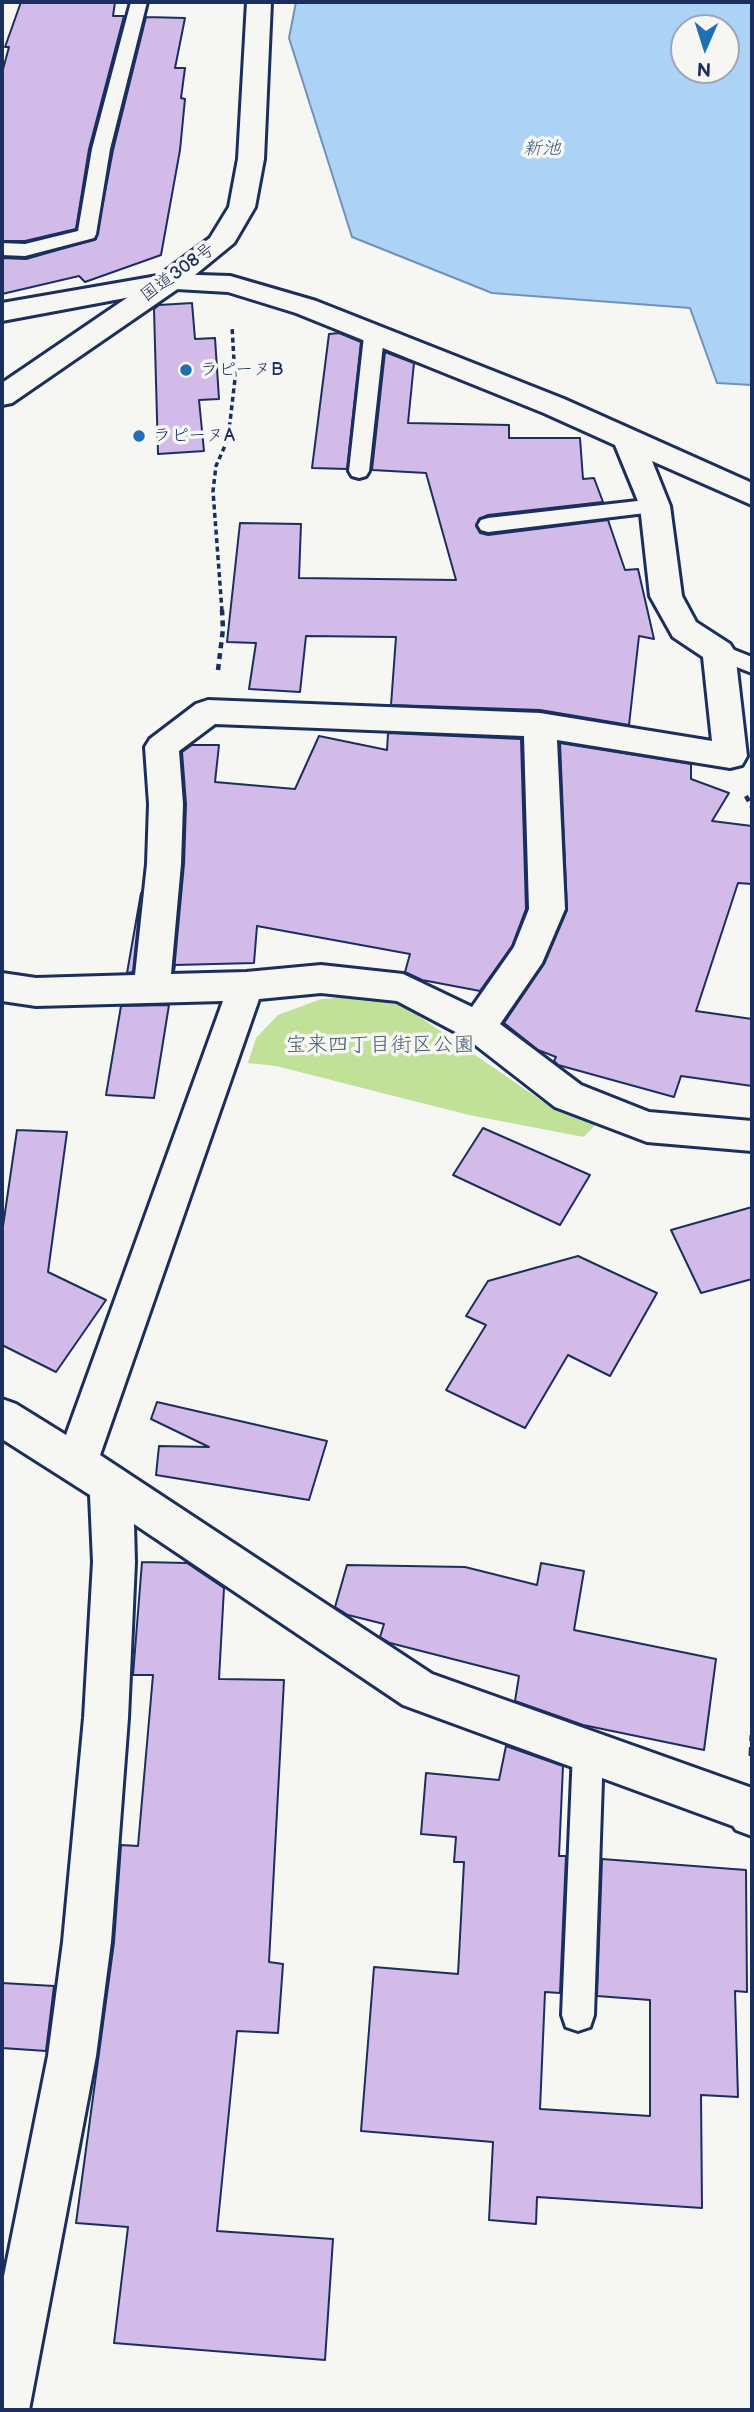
<!DOCTYPE html>
<html>
<head>
<meta charset="utf-8">
<style>
	body { margin:0 }
	#map { position:relative; width:754px; height:2412px; overflow:hidden; background:#f6f6f2; font-family:"Balsamiq Sans",sans-serif }
	canvas { display:block }
	.frame { position:absolute; inset:0; border:4px solid #1b2f5e; pointer-events:none }
	.north { position:absolute; left:670px; top:14px; width:70px; height:70px; box-sizing:border-box; background:#f6f6f2; border:2px solid #9ea6b7; border-radius:50%; rotate:183deg; font-size:19px; font-weight:700; line-height:28px; text-align:center; color:#1b2f5e }
	.north::after { content:''; display:block; margin:auto; width:24px; height:32px; background:#1f6fb2; clip-path:polygon(50% 0,100% 100%,50% 72%,0 100%) }
</style>
</head>
<body>
<div id="map">
<canvas width="754" height="2412"></canvas>
<div class="frame"></div>
<div class="north">N</div>
</div>
<script>
const c = document.querySelector('canvas').getContext('2d');
c.lineJoin = 'round';
function fill(path, color) { c.fillStyle = color; c.fill(path, 'evenodd'); }
const toPath = rows => new Path2D(rows.map(r => 'M' + r).join(''));
function strokePath(path, color, width, dash) { c.strokeStyle = color; c.lineWidth = width; c.lineCap = dash ? 'butt' : 'round'; c.setLineDash(dash || []); c.stroke(path); }
function write(font, color, halo, rows, align = 'center') {
  c.font = font + ' "Balsamiq Sans","Klee One",sans-serif'; c.lineWidth = 7; c.setLineDash([]); c.textBaseline = 'middle'; c.strokeStyle = halo; c.fillStyle = color; for (const [text, x, y, turn = 0] of rows) {
    c.save(); c.translate(x, y); c.rotate((+turn || 0) * Math.PI / 180); c.textAlign = isNaN(turn) ? turn : align; if (halo) c.strokeText(text, 0, 0); c.fillText(text, 0, 0); c.restore();
  }
}
const green = toPath([
	[360,996,404,1006,542,1101,595,1125,584,1137,469,1115,276,1066,248,1063,256,1038,278,1015,321,999]
]);
const water = toPath([
	[296,2,752,2,752,385,717,383,690,308,492,293,352,237,289,38,296,2],
	[684,28,726,28,726,70,684,70,684,28]
]);
const building = toPath([
	[21,2,115,2,113,16,124,16,89,149,76,229,25,241,2,241,2,73,9,47,5,47,21,2],
	[146,17,185,18,175,68,185,68,181,98,185,99,180,150,161,255,85,282,79,276,2,294,2,258,26,259,96,239,113,150,146,17],
	[192,303,195,339,215,338,219,399,199,400,204,451,158,454,154,309,159,305,192,303],
	[339,333,361,342,347,469,312,468,329,334,339,333],
	[385,352,414,363,408,423,509,425,509,438,580,438,583,479,594,478,603,502,488,515,479,519,476,526,480,533,488,535,608,520,625,570,638,569,654,639,639,636,629,725,540,710,391,705,396,637,306,636,300,692,249,689,256,643,227,642,240,523,301,524,299,578,456,580,426,473,372,470,385,352],
	[388,733,521,739,526,909,512,946,480,991,422,980,405,972,410,954,257,926,254,963,175,965,174,971,184,864,186,804,182,752,192,745,219,745,215,782,295,789,319,736,387,750,388,733],
	[560,743,691,764,691,779,729,793,712,821,752,826,752,884,738,883,696,1011,752,1019,752,1086,681,1076,674,1097,558,1065,554,1061,556,1057,538,1050,504,1023,544,964,567,910,560,743],
	[141,893,133,972,127,973,141,893],
	[169,1005,154,1098,106,1095,121,1006,169,1005],
	[483,1128,590,1175,560,1225,453,1175,483,1128],
	[17,1130,67,1132,48,1272,106,1300,56,1372,2,1345,2,1233,17,1130],
	[752,1207,752,1279,701,1293,671,1230,752,1207],
	[578,1256,657,1293,610,1376,568,1355,525,1428,446,1390,486,1325,466,1316,488,1281,578,1256],
	[157,1402,327,1441,309,1500,156,1475,159,1446,209,1447,151,1419,157,1402],
	[142,1562,187,1563,224,1588,219,1679,284,1680,269,1962,283,1964,278,2033,237,2031,217,2231,333,2239,325,2360,114,2343,128,2227,76,2223,114,1942,121,1845,138,1846,153,1675,133,1675,142,1562],
	[541,1563,584,1571,574,1630,716,1659,704,1750,583,1725,515,1701,519,1676,390,1643,380,1637,384,1624,348,1615,335,1607,347,1565,465,1567,537,1585,541,1563],
	[506,1746,563,1766,559,1856,566,1856,560,1993,545,1992,540,2109,650,2116,650,2000,597,1996,602,1859,746,1870,747,1992,735,1991,738,2097,701,2095,702,2208,537,2197,536,2224,489,2220,493,2142,361,2131,374,1967,458,1974,464,1862,454,1862,456,1837,421,1834,426,1773,499,1780,506,1746],
	[2,1983,54,1986,46,2051,2,2048,2,1983]
]);
const pathFar2 = toPath([
	[222,611,213,491,216,466,228,439,235,379,232,326]
]);
const pathFar1 = toPath([
	[218,670,223,629,222,610],
	[746,796,752,807]
]);
const path = toPath([
	[751,1756,752,1735]
]);
const lane = toPath([
	[131,2,147,2,110,149,96,234,94,238,25,256,2,255,2,243,25,244,78,231,92,149,131,2],
	[374,330,381,332,384,336,369,471,366,476,359,478,352,476,349,471,364,336,367,332,374,330],
	[655,499,662,501,665,506,662,511,488,532,481,530,478,525,481,520,488,518,655,499],
	[719,644,752,657,752,673,711,657,708,652,711,647,719,644],
	[588,1736,599,1740,603,1751,594,2015,590,2027,578,2031,566,2027,562,2015,573,1751,577,1740,588,1736]
]);
const street = toPath([
	[169,274,230,276,316,301,564,399,752,483,752,505,652,461,670,506,682,596,696,622,730,644,735,652,747,756,742,765,730,768,557,740,565,909,542,963,500,1024,581,1085,649,1112,752,1121,752,1151,647,1142,555,1107,465,1037,397,1001,321,993,259,999,100,1455,432,1674,752,1788,752,1836,736,1830,733,1826,403,1705,134,1524,135,1562,128,1718,111,1942,96,2056,29,2410,2,2410,2,2286,48,2056,63,1942,84,1718,93,1562,90,1495,2,1439,2,1399,16,1404,66,1435,223,1001,36,1006,2,1001,2,973,36,978,135,975,147,864,149,804,145,747,150,739,196,704,208,700,540,713,712,741,703,657,673,637,650,596,640,506,615,445,544,413,296,313,228,292,159,288,155,282,159,276,169,274],
	[215,724,524,736,529,909,514,947,472,1007,403,974,321,965,246,972,171,974,181,864,183,804,179,751,215,724]
]);
const secondary = toPath([
	[169,274,179,276,183,282,179,288,2,321,2,303,169,274]
]);
const highway = toPath([
	[247,2,271,2,264,159,255,207,234,243,179,288,12,403,2,405,2,383,159,276,210,238,229,207,238,159,247,2]
]);
const markers = [
	[186,370,7,"#1f6fb2"],
	[139,436,7,"#1f6fb2"]
];
const farStreetnames = [
	["国道308号",178,273,-36]
];
const farPoinames = [
	["ラピーヌB",200,370],
	["ラピーヌA",153,436]
];
const farWaternames = [
	["新池",542,149]
];
const parkNames = [
	["宝来四丁目街区公園",380,1046]
];
fill(green, '#c1e098');
fill(water, '#acd2f6');
strokePath(water, '#7291b9', 2);
fill(building, '#d2bae9');
strokePath(building, '#1b2f5e', 2);
strokePath(lane, '#1b2f5e', 6);
strokePath(street, '#1b2f5e', 6);
strokePath(secondary, '#1b2f5e', 6);
strokePath(highway, '#1b2f5e', 6);
strokePath(pathFar2, '#1b2f5e', 3.5, [5, 3.5]);
strokePath(pathFar1, '#1b2f5e', 4.5, [6, 5]);
strokePath(path, '#1b2f5e', 5, [9, 6]);
fill(lane, '#f6f6f2');
fill(street, '#f6f6f2');
fill(secondary, '#f6f6f2');
fill(highway, '#f6f6f2');
for (const [x, y, r, color] of markers) { const dot = new Path2D(); dot.arc(x, y, r, 0, 2 * Math.PI); c.fillStyle = color; c.fill(dot); strokePath(dot, '#f6f6f2', 2.5); }
write('18px', '#1b2f5e', '#f6f6f2', farStreetnames);
write('18px', '#1b2f5e', '#f6f6f2', farPoinames, 'left');
write('italic 19px', '#3f5884', '#f6f6f2', farWaternames);
write('21px', '#445b6c', '#f6f6f2', parkNames);
</script>
</body>
</html>
